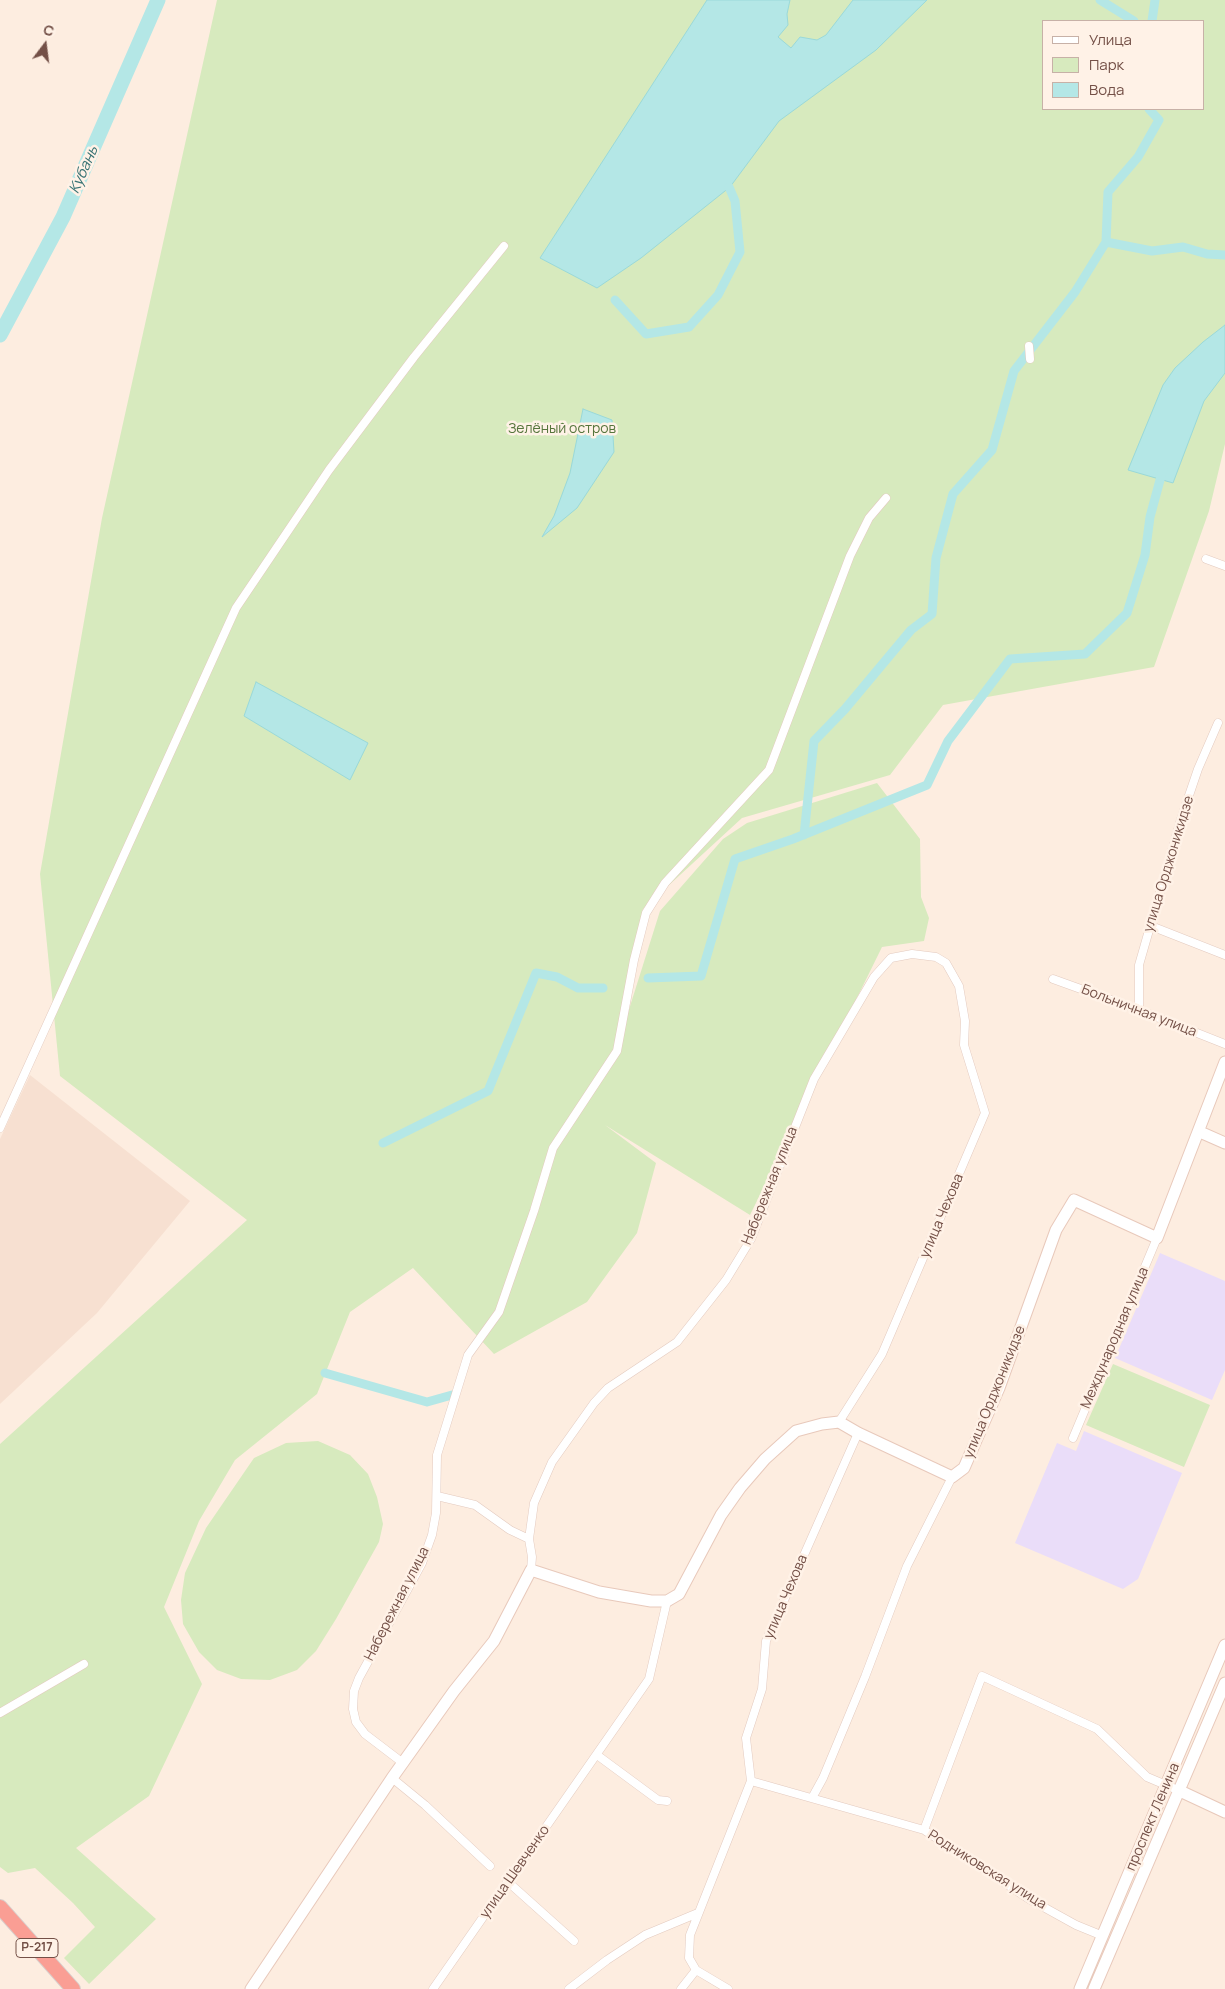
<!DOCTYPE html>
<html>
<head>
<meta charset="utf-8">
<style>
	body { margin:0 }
	#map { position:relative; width:1225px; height:1989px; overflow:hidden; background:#fdede0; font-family:Manrope,sans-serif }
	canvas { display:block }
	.legend { position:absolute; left:1042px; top:20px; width:162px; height:90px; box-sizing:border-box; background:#fff2e7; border:1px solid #c7b1a7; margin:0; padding:6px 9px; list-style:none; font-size:15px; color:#745047 }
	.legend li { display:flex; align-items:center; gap:10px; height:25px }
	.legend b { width:25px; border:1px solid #c7b1a7 }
	.north { position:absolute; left:20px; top:20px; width:50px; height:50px; -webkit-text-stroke:4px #fff2e7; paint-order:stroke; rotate:15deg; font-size:14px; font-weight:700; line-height:20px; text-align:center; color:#745047 }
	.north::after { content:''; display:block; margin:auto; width:18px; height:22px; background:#745047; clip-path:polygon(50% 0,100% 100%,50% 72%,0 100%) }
</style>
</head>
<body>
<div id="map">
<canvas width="1225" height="1989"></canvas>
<ul class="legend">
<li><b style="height:6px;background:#fff"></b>Улица</li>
<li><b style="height:14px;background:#d7eabe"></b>Парк</li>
<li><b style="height:14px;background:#b4e7e6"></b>Вода</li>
</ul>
<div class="north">С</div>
</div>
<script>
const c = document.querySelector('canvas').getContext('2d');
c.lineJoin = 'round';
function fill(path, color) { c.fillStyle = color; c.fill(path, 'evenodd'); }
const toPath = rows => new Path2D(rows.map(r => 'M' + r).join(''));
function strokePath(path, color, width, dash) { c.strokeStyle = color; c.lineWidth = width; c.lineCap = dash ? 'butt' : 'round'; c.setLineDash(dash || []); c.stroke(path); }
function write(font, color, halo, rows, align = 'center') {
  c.font = font + ' Manrope,sans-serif'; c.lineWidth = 5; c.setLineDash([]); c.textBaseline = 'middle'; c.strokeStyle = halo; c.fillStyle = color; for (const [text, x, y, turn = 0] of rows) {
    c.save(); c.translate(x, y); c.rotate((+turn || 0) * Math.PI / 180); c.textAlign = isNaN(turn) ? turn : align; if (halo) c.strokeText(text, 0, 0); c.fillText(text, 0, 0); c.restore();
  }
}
const residential = toPath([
	[30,1075,190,1201,97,1313,0,1404,0,1139]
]);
const education = toPath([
	[1160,1253,1225,1281,1225,1370,1212,1400,1115,1358],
	[1084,1431,1182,1473,1138,1579,1123,1589,1015,1543,1057,1443,1076,1451]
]);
const green = toPath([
	[217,0,1225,0,1225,444,1209,511,1154,667,943,705,890,775,742,818,643,909,620,1038,660,911,723,839,747,823,877,783,920,839,921,897,929,918,924,941,882,947,750,1215,605,1125,656,1163,637,1233,587,1302,494,1354,413,1268,350,1312,317,1394,235,1460,199,1521,164,1607,202,1684,149,1796,76,1848,156,1919,89,1984,64,1958,95,1927,73,1903,35,1868,8,1873,0,1867,0,1444,247,1220,60,1076,40,874,102,518],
	[1044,21,1204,21,1204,109,1044,109],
	[1113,1364,1210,1405,1184,1467,1086,1425],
	[318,1441,350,1455,368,1474,377,1497,383,1524,379,1542,336,1619,316,1651,297,1670,270,1680,241,1679,217,1670,199,1652,183,1624,181,1600,185,1573,206,1528,254,1458,286,1443]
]);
const water = toPath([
	[707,0,790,0,787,14,788,25,778,37,791,48,800,37,817,40,826,35,853,0,927,0,876,50,779,121,730,187,641,258,597,288,540,258,707,0],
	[1225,325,1225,373,1204,401,1173,483,1128,470,1163,385,1175,368,1203,342,1225,325],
	[583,409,612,420,614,452,577,508,542,537,554,516,570,473,583,409],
	[256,682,368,743,350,780,244,716,256,682]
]);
const canal = toPath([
	[1100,0,1134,21],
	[1152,21,1155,0],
	[1106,242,1152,251,1183,247,1207,254,1225,255],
	[615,300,646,334,689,327,718,295,740,252,735,201,729,187],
	[804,835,814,741,845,709,911,630,932,614,936,558,953,494,992,450,1014,371,1075,292,1106,242,1108,192,1138,157,1159,120,1149,109],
	[648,978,701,976,735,859,793,839,927,785,948,741,1010,659,1085,654,1127,613,1145,555,1150,517,1163,469],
	[383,1143,488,1091,536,973,557,977,578,988,603,988],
	[325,1373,427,1402,452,1395]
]);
const river = toPath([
	[0,335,63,217,158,0]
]);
const street = toPath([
	[1029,346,1030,359],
	[1206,559,1225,566],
	[1151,926,1225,955],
	[1053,979,1139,1010,1225,1044],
	[1139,1010,1139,965,1181,819,1198,769,1218,723],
	[0,1128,236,608,329,470,414,357,504,246],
	[1073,1438,1157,1238],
	[437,1496,475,1505,510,1530,529,1539],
	[531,1570,532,1557,529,1539,534,1503,552,1462,594,1403,608,1388,677,1342,726,1280,751,1239,814,1079,874,977,891,958,912,954,936,957,946,963,959,986,965,1021,964,1045,985,1113,882,1354,839,1422],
	[0,1713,84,1664],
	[597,1755,658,1800,667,1801],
	[403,1763,365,1734,356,1722,353,1709,354,1691,359,1678,422,1563,432,1535,436,1513,437,1455,468,1355,499,1312,534,1211,553,1148,617,1051,634,960,646,913,665,883,769,770,850,556,869,518,886,498],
	[392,1778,425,1805,490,1866],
	[751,1781,924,1830,1029,1899,1076,1925,1103,1936],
	[812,1798,823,1778,865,1677,907,1566,952,1477],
	[924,1830,982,1676,1097,1729,1147,1777,1180,1791],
	[507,1881,574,1941],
	[433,1989,649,1679,667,1601],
	[569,1989,607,1960,645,1935,698,1913],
	[681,1989,696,1970],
	[728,1989,696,1970,689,1958,690,1935,751,1781,746,1738,762,1689,766,1641,858,1433]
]);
const secondary = toPath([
	[1200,1132,1225,1143],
	[1180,1791,1225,1812],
	[251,1989,392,1778,454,1691,494,1641,531,1570,599,1592,651,1601,667,1601,679,1594,721,1515,740,1488,765,1459,796,1431,822,1424,839,1422,858,1433,952,1477,964,1468,999,1388,1056,1230,1074,1200,1157,1238,1225,1062],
	[1080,1989,1225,1645],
	[1094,1989,1225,1683]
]);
const highway = toPath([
	[0,1907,73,1989]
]);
const shields = [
	[37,1948,42]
];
const shieldNames = [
	["Р-217",37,1948]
];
const parkNames = [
	["Зелёный остров",562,429]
];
const streetNames = [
	["улица Орджоникидзе",1169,864,-73],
	["Больничная улица",1139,1011,21],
	["Набережная улица",770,1186,-68],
	["улица Чехова",942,1216,-67],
	["Международная улица",1115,1338,-67],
	["улица Орджоникидзе",995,1392,-68],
	["улица Чехова",786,1597,-67],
	["Набережная улица",397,1604,-63],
	["проспект Ленина",1153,1817,-67],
	["Родниковская улица",987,1870,32],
	["улица Шевченко",515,1872,-55]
];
const waterNames = [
	["Кубань",84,170,-66]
];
fill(residential, '#f7e0d1');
fill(education, '#eaddf9');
fill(green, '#d7eabe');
fill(water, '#b4e7e6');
strokePath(water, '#9ad9d9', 1);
strokePath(canal, '#b4e7e6', 9);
strokePath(river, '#b4e7e6', 15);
strokePath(street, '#e3cabf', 9);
strokePath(secondary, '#e8c9bb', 13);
strokePath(highway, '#d8cecb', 16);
strokePath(street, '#fff', 8);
strokePath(secondary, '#fff', 11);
strokePath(highway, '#fa9e94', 14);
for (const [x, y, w] of shields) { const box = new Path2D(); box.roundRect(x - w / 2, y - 9.5, w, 19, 4); c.fillStyle = '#fff2e7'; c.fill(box); strokePath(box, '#745047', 1); }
write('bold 12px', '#745047', null, shieldNames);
write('14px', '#56753c', '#fff2e7', parkNames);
write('14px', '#745047', '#fff2e7', streetNames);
write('italic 15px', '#387374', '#fff2e7', waterNames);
</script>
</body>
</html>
